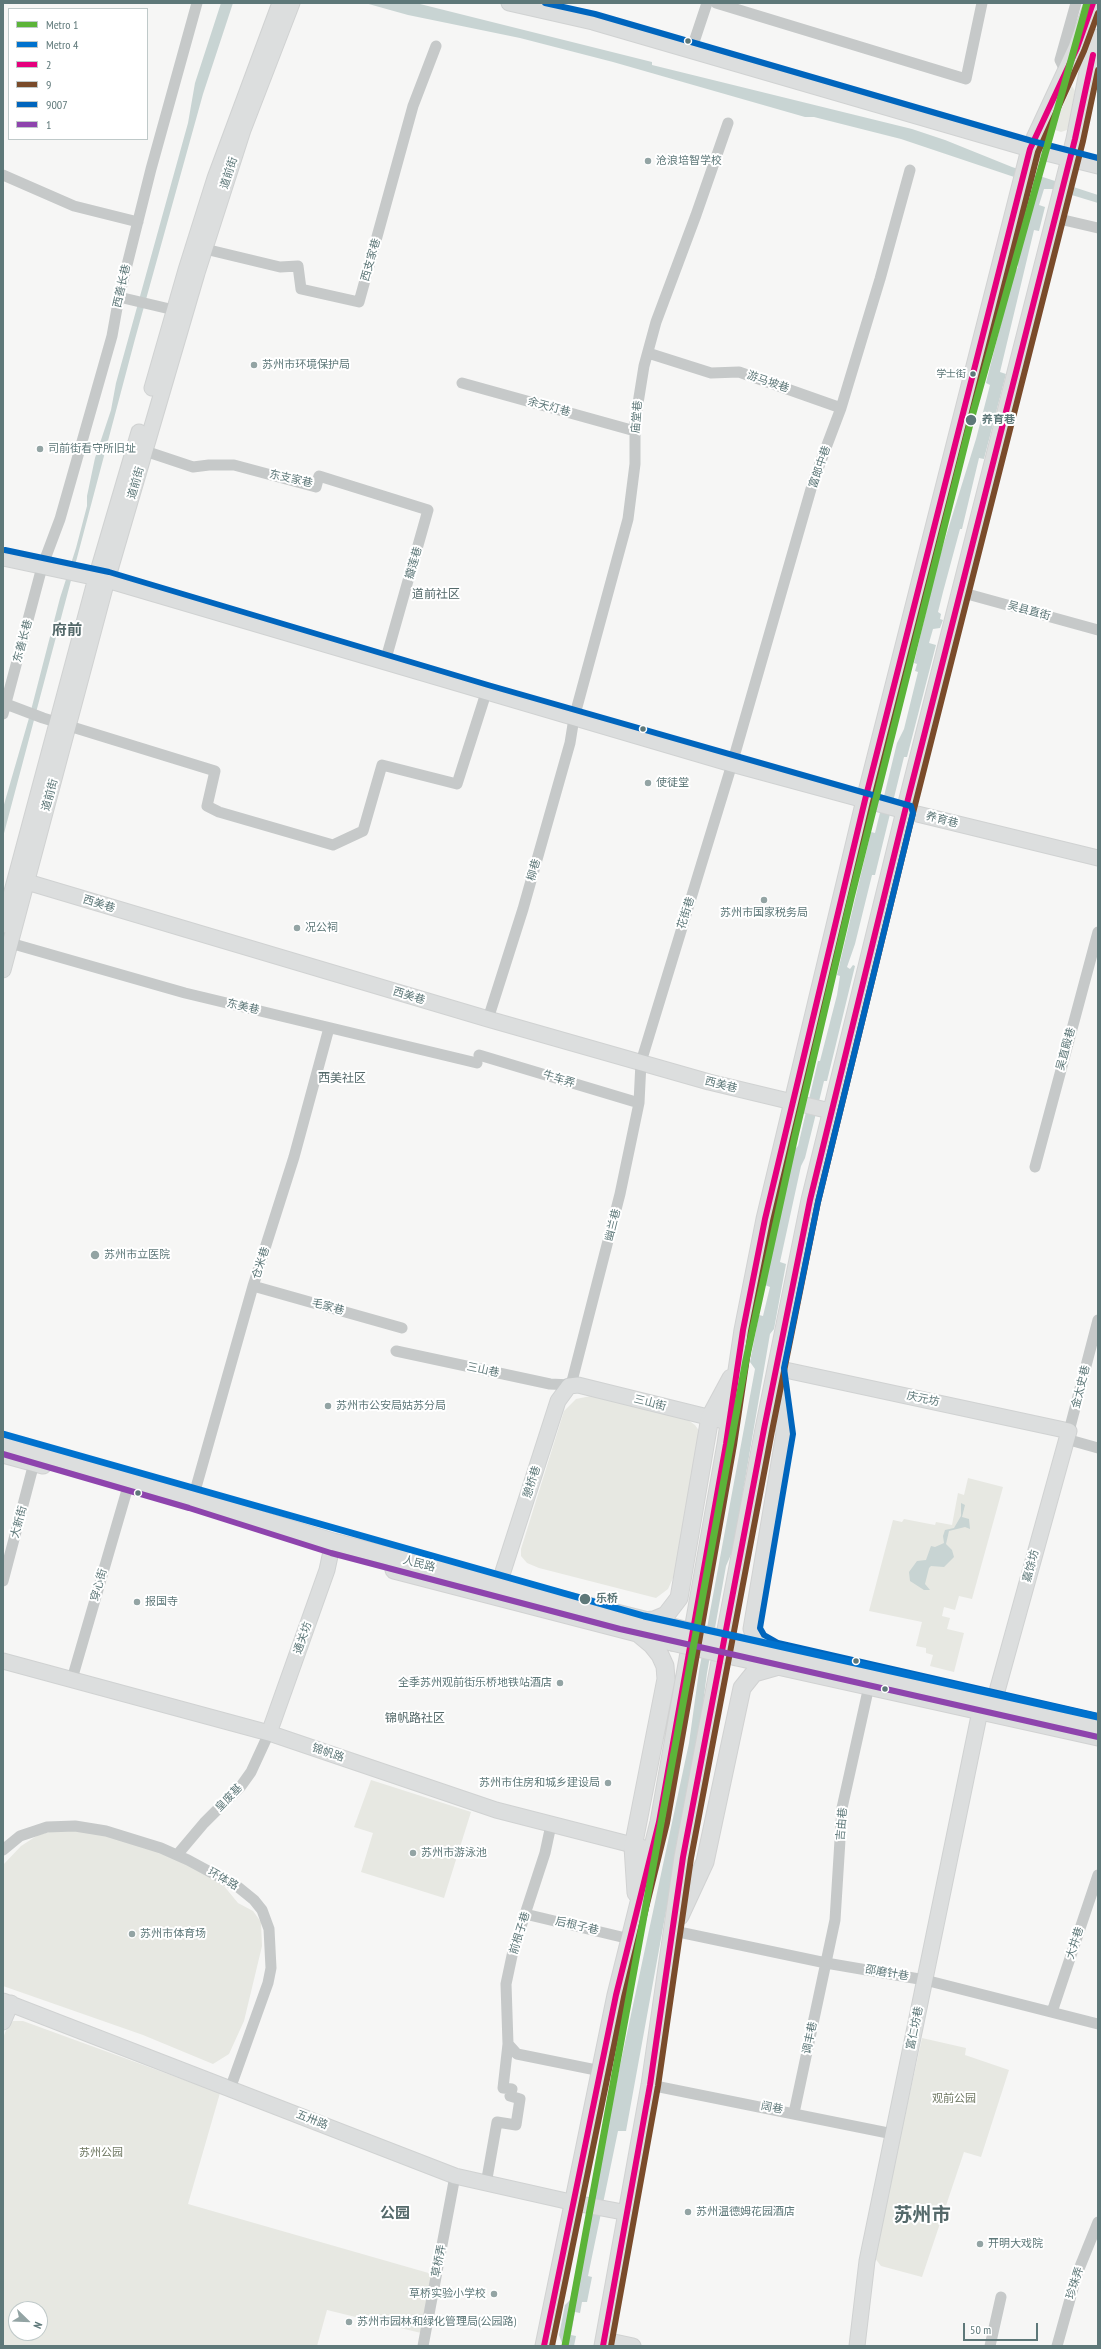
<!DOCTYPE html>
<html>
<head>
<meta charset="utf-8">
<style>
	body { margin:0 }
	#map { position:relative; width:1101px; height:2349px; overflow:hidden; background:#f6f6f5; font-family:"PT Sans Narrow",sans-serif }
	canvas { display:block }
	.frame { position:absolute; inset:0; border:4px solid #5e7879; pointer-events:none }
	.legend { position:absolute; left:8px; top:8px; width:140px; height:132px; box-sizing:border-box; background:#fff; border:1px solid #bfc9c9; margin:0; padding:5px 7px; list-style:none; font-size:12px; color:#5e7879 }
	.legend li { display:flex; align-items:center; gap:8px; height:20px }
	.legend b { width:20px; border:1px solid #bfc9c9 }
	.north { position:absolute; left:8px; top:2301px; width:40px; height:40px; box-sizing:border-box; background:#fff; border:1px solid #bfc9c9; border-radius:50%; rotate:113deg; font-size:11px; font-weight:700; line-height:16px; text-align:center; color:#5e7879 }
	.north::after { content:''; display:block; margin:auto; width:14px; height:18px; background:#93a4a4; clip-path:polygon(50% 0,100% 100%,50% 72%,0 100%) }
	.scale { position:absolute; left:963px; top:2323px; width:75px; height:18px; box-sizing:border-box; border:2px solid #5e7879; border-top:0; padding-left:5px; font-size:12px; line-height:14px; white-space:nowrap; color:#5e7879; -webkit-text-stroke:3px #fff; paint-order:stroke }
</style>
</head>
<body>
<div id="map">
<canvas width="1101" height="2349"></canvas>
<div class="frame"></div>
<ul class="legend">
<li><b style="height:5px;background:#5cb439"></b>Metro 1</li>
<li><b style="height:5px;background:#0072ce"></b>Metro 4</li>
<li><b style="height:5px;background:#e5007d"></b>2</li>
<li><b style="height:5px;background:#7a4b2a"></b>9</li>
<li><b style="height:5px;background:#0065bd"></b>9007</li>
<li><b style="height:5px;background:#8e44ad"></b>1</li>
</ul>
<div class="north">N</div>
<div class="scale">50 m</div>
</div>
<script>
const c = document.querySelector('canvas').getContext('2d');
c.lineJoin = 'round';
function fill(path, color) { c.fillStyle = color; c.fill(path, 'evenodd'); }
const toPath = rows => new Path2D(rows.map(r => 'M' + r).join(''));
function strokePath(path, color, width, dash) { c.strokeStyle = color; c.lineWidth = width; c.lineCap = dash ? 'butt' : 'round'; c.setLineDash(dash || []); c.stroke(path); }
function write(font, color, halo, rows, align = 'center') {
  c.font = font + ' "PT Sans Narrow","Noto Sans SC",sans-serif'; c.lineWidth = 4; c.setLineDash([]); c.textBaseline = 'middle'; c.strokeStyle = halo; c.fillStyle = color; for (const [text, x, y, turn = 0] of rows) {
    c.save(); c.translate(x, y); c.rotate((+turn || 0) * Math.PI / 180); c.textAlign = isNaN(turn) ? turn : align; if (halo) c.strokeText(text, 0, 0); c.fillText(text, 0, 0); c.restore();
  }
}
const green = toPath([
	[1072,86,1075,91,1069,124,1067,130,1061,132,1055,130,1054,125],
	[591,1396,688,1420,695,1425,700,1432,674,1576,668,1589,656,1598,539,1568,527,1563,521,1556,521,1549,564,1411,576,1399],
	[968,1478,1003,1487,972,1599,959,1596,955,1610,944,1607,942,1616,950,1618,947,1629,964,1633,954,1672,930,1666,933,1655,926,1653,926,1648,916,1646,922,1622,869,1611,893,1520,902,1522,904,1519,935,1525,936,1522,952,1525,958,1493,964,1495],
	[371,1780,471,1812,444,1898,361,1872,373,1833,354,1827],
	[79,1827,142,1845,203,1870,224,1886,238,1903,253,1911,261,1922,262,1946,244,2021,229,2054,213,2064,143,2035,3,1986,3,1865,21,1846,38,1835,64,1828],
	[13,2021,23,2021,220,2093,188,2204,432,2274,421,2333,327,2310,317,2346,3,2346,3,2038,7,2028],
	[16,2309,40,2309,40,2333,16,2333],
	[922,2038,966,2048,965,2055,1009,2070,981,2157,964,2152,922,2277,881,2266,874,2257]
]);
const water = toPath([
	[221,3,233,3,203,94,135,339,3,837,3,808,29,718,60,598,76,548,87,506,87,496,95,458,111,410,116,383,188,123,195,83],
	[365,3,416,3,652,62,652,65,912,129,945,140,1012,167,1098,195,1098,203,1052,189,1044,189,1039,205,1045,207,1039,231,1034,230,1000,372,1006,374,984,459,979,458,962,529,960,529,943,592,938,612,941,614,940,619,943,620,940,628,933,629,929,643,936,645,907,757,904,757,875,875,872,875,855,944,847,967,850,969,853,965,855,966,827,1081,824,1081,805,1158,801,1166,780,1262,786,1264,774,1329,770,1334,733,1550,726,1566,707,1673,701,1719,626,2131,618,2131,588,2276,592,2277,587,2302,582,2302,580,2313,575,2312,571,2335,576,2336,574,2346,563,2346,559,2335,565,2305,570,2300,689,1743,699,1671,755,1369,750,1362,759,1315,763,1316,770,1287,765,1285,777,1223,793,1151,798,1146,818,1061,820,1061,837,995,840,976,837,975,871,832,875,833,897,743,904,729,918,672,915,671,917,664,914,663,937,565,976,439,990,385,986,383,1013,276,1018,267,1017,260,1028,217,1038,185,901,139,814,117,805,117,613,62,520,38,408,15],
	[961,1503,965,1505,962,1517,969,1519,970,1529,965,1527,949,1531,946,1544,952,1550,954,1557,944,1567,931,1566,929,1568,925,1584,930,1590,924,1590,910,1581,909,1572,917,1561,926,1560,931,1546,935,1547,944,1543,943,1536,945,1530,954,1528,961,1516]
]);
const street = toPath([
	[716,3,966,79,982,3],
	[691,51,707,3],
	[1066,72,1060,60,1076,3],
	[3,175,74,206,138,222],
	[1055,218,1098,228],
	[205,249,280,267,298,266,301,289,359,302,413,106,436,46],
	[119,297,174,310],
	[648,353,711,373,739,372,841,408],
	[462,383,635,431],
	[145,451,193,467,209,465,234,465,316,487,319,476,428,510,385,662],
	[960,592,1098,630],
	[6,704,43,718,215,771,207,806,219,812,333,845,363,831,382,765,457,784,486,693],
	[3,714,42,567,60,519,112,336,119,297,151,169,197,3],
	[10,943,185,993,477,1063],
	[488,1019,523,909,570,743,574,718,628,519,635,464,635,422,644,366,656,322,696,215,728,123],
	[479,1055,639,1103],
	[1035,1167,1098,932],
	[253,1286,402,1328],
	[396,1351,550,1384,571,1385,620,1194,639,1103,641,1062,732,764,813,482,841,408,880,279,910,170],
	[1069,1431,1098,1320],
	[1066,1439,1098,1448],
	[193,1498,253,1286,294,1157,329,1028],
	[3,1581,34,1463],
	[72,1679,127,1490],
	[551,1825,545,1853,513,1951,506,1984,508,2044,517,2054,601,2071],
	[3,1850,20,1836,47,1827,75,1826,106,1831,161,1848,188,1860,238,1887,254,1900,262,1910,269,1929,271,1968,268,1983,230,2089],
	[177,1855,204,1823,241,1786,251,1772,269,1733],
	[525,1914,630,1939],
	[674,1931,826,1963,925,1980,1098,2024],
	[1052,2012,1098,1875],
	[650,2085,893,2134],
	[794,2113,835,1920,842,1808,869,1686],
	[486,2184,497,2122,516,2125,520,2099,510,2096,512,2089,503,2088,508,2044],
	[423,2346,455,2176],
	[990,2346,1001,2297],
	[1057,2346,1077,2274,1098,2222]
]);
const secondary = toPath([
	[509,3,593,22,1030,149,1098,166],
	[152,388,186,270,215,178,280,3],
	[3,558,107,580,732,764,905,811,1098,858],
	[27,882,488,1019,709,1082,830,1111],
	[3,925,96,578,139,432],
	[3,970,107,580,197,273,243,130,292,3],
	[776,1368,1069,1431,994,1702],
	[499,1584,558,1401,569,1386,578,1385,728,1422],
	[3,1661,269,1733,496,1810,652,1850],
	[269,1733,327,1570,333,1542],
	[3,2001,455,2176,575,2203,628,2213],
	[3,2022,11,2003],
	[605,2340,633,2346],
	[857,2346,867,2261,980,1711]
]);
const primary = toPath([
	[3,1441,333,1542,676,1628],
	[3,1454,43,1465],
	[394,1570,672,1642],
	[644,1621,654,1620,666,1615,679,1598,710,1417,731,1378],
	[740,1643,1098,1724],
	[770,1649,758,1641,752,1629,785,1433,778,1382],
	[737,1657,1098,1737],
	[636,1893,633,1847,666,1679,665,1666,660,1655,652,1645,640,1635],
	[680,1916,705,1862,742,1688,754,1673,775,1667],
	[544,2346,616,1995,659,1822,726,1444,743,1330,765,1219,865,800,1030,149,1077,48,1093,3],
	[603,2346,650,2085,683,1857,764,1429,810,1200,905,811,1075,139,1088,72,1098,38]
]);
const primaryBridge = toPath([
	[676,1628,740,1643],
	[672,1642,737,1657]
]);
const bus1 = toPath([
	[544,2346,616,1995,659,1822,726,1444,743,1330,765,1219,865,800,1030,149,1077,48,1093,3],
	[603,2346,650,2085,683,1857,764,1429,810,1200,905,811,1075,139,1093,55]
]);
const bus2 = toPath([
	[552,2346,624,1997,667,1823,734,1445,751,1331,773,1221,873,802,1038,152,1084,51,1098,13],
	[611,2346,658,2086,691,1858,772,1431,818,1202,913,813,1083,141,1098,70]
]);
const bus3 = toPath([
	[545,3,595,14,1032,141,1098,158],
	[5,550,109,572,488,685,911,806,913,813,818,1202,784,1368,793,1434,760,1628,764,1635,778,1643,1098,1716]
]);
const bus4 = toPath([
	[3,1454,189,1508,331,1553,620,1629,1098,1737]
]);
const metro1 = toPath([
	[565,2346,746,1360,795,1136,851,898,971,420,1087,3]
]);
const metro2 = toPath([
	[3,1434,644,1616,1098,1717]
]);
const markers = [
	[688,41,3.5,"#5e7879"],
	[648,161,4,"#93a4a4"],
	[254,365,4,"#93a4a4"],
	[973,374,3.5,"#5e7879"],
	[971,420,6,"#5e7879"],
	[40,449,4,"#93a4a4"],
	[643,729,3.5,"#5e7879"],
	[648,783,4,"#93a4a4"],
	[764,900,4,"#93a4a4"],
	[297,928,4,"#93a4a4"],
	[95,1255,5,"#93a4a4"],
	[328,1406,4,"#93a4a4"],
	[138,1493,3.5,"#5e7879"],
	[585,1599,6,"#5e7879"],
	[137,1602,4,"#93a4a4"],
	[856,1661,3.5,"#5e7879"],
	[560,1683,4,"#93a4a4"],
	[885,1689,3.5,"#5e7879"],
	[608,1783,4,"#93a4a4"],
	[413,1853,4,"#93a4a4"],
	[132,1934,4,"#93a4a4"],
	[688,2212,4,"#93a4a4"],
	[980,2244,4,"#93a4a4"],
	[494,2294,4,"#93a4a4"],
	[349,2322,4,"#93a4a4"]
];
const busNames = [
	["学士街",966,374]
];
const poiNames = [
	["沧浪培智学校",656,161],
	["苏州市环境保护局",262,365],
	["司前街看守所旧址",48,449],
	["使徒堂",656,783],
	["苏州市国家税务局",764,913,"center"],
	["况公祠",305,928],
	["苏州市立医院",104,1255],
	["苏州市公安局姑苏分局",336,1406],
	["报国寺",145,1602],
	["全季苏州观前街乐桥地铁站酒店",552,1683,"right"],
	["苏州市住房和城乡建设局",600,1783,"right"],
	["苏州市游泳池",421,1853],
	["苏州市体育场",140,1934],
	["苏州温德姆花园酒店",696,2212],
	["开明大戏院",988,2244],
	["草桥实验小学校",486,2294,"right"],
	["苏州市园林和绿化管理局(公园路)",357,2322]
];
const streetNames = [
	["道前街",229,173,-72],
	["西支家巷",371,260,-74],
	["西善长巷",122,286,-77],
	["游马坡巷",768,382,19],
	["余天灯巷",549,407,15],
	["庙堂巷",637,417,-85],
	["富郎中巷",820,467,-71],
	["东支家巷",291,479,13],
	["道前街",136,483,-74],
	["瓣莲巷",414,563,-74],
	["吴县直街",1029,611,15],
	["东善长巷",23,641,-75],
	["道前街",50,795,-75],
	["养育巷",942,820,14],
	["柳巷",534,870,-74],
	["西美巷",99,904,17],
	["花街巷",686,913,-73],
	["西美巷",409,996,17],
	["东美巷",243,1007,13],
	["吴直殿巷",1066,1049,-75],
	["牛车弄",559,1079,17],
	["西美巷",721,1085,14],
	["幽兰巷",613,1225,-76],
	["仓米巷",261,1263,-72],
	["毛家巷",328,1307,16],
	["三山巷",483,1370,12],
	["金太史巷",1081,1387,-76],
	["庆元坊",923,1399,12],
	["三山街",650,1403,14],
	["憩桥巷",532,1482,-72],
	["大新街",19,1522,-75],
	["人民路",419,1564,14],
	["嘉馀坊",1031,1566,-75],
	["穿心街",99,1585,-74],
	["通关坊",303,1638,-71],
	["锦帆路",328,1753,19],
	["皇废基",229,1798,-46],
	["吉由巷",842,1824,-85],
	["环体路",223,1879,30],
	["后根子巷",577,1926,13],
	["前根子巷",520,1933,-73],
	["大井巷",1075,1943,-72],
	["邵磨针巷",887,1973,10],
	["富仁坊巷",915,2028,-78],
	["调丰巷",810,2038,-78],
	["阔巷",772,2108,11],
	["五卅路",312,2120,21],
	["草桥弄",439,2261,-79],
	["珍珠弄",1075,2283,-72]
];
const stopNames = [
	["养育巷",982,420],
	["乐桥",596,1599]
];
const parkNames = [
	["观前公园",954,2099],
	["苏州公园",101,2153]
];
const neighbourhoodNames = [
	["道前社区",436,595],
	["西美社区",342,1079],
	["锦帆路社区",415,1719]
];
const districtNames = [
	["府前",67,631],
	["公园",395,2214]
];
const townNames = [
	["苏州市",922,2216]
];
fill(green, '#e7e8e2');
fill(water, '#c8d4d3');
strokePath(secondary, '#d0d2d2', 17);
strokePath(primary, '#d1d2d2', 19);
strokePath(street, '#c6c9c9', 11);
strokePath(secondary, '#dcdede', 15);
strokePath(primary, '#dcdede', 17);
strokePath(primaryBridge, '#d1d2d2', 19, []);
strokePath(primaryBridge, '#dcdede', 17);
strokePath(bus1, '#e5007d', 6);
strokePath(bus2, '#7a4b2a', 6);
strokePath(bus3, '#0065bd', 6);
strokePath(bus4, '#8e44ad', 6);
strokePath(metro1, '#5cb439', 7);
strokePath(metro2, '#0072ce', 7);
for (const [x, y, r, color] of markers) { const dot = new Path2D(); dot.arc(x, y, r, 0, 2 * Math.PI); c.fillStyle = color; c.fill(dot); strokePath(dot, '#fff', 1.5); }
write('10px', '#5e7879', '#fff', busNames, 'right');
write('11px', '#5e7879', '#fff', poiNames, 'left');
write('11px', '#5e7879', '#fff', streetNames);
write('bold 11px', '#5e7879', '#fff', stopNames, 'left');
write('11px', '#6e7761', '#fff', parkNames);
write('12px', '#54696a', '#fff', neighbourhoodNames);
write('bold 15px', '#54696a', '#fff', districtNames);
write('bold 19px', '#54696a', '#fff', townNames);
</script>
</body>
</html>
